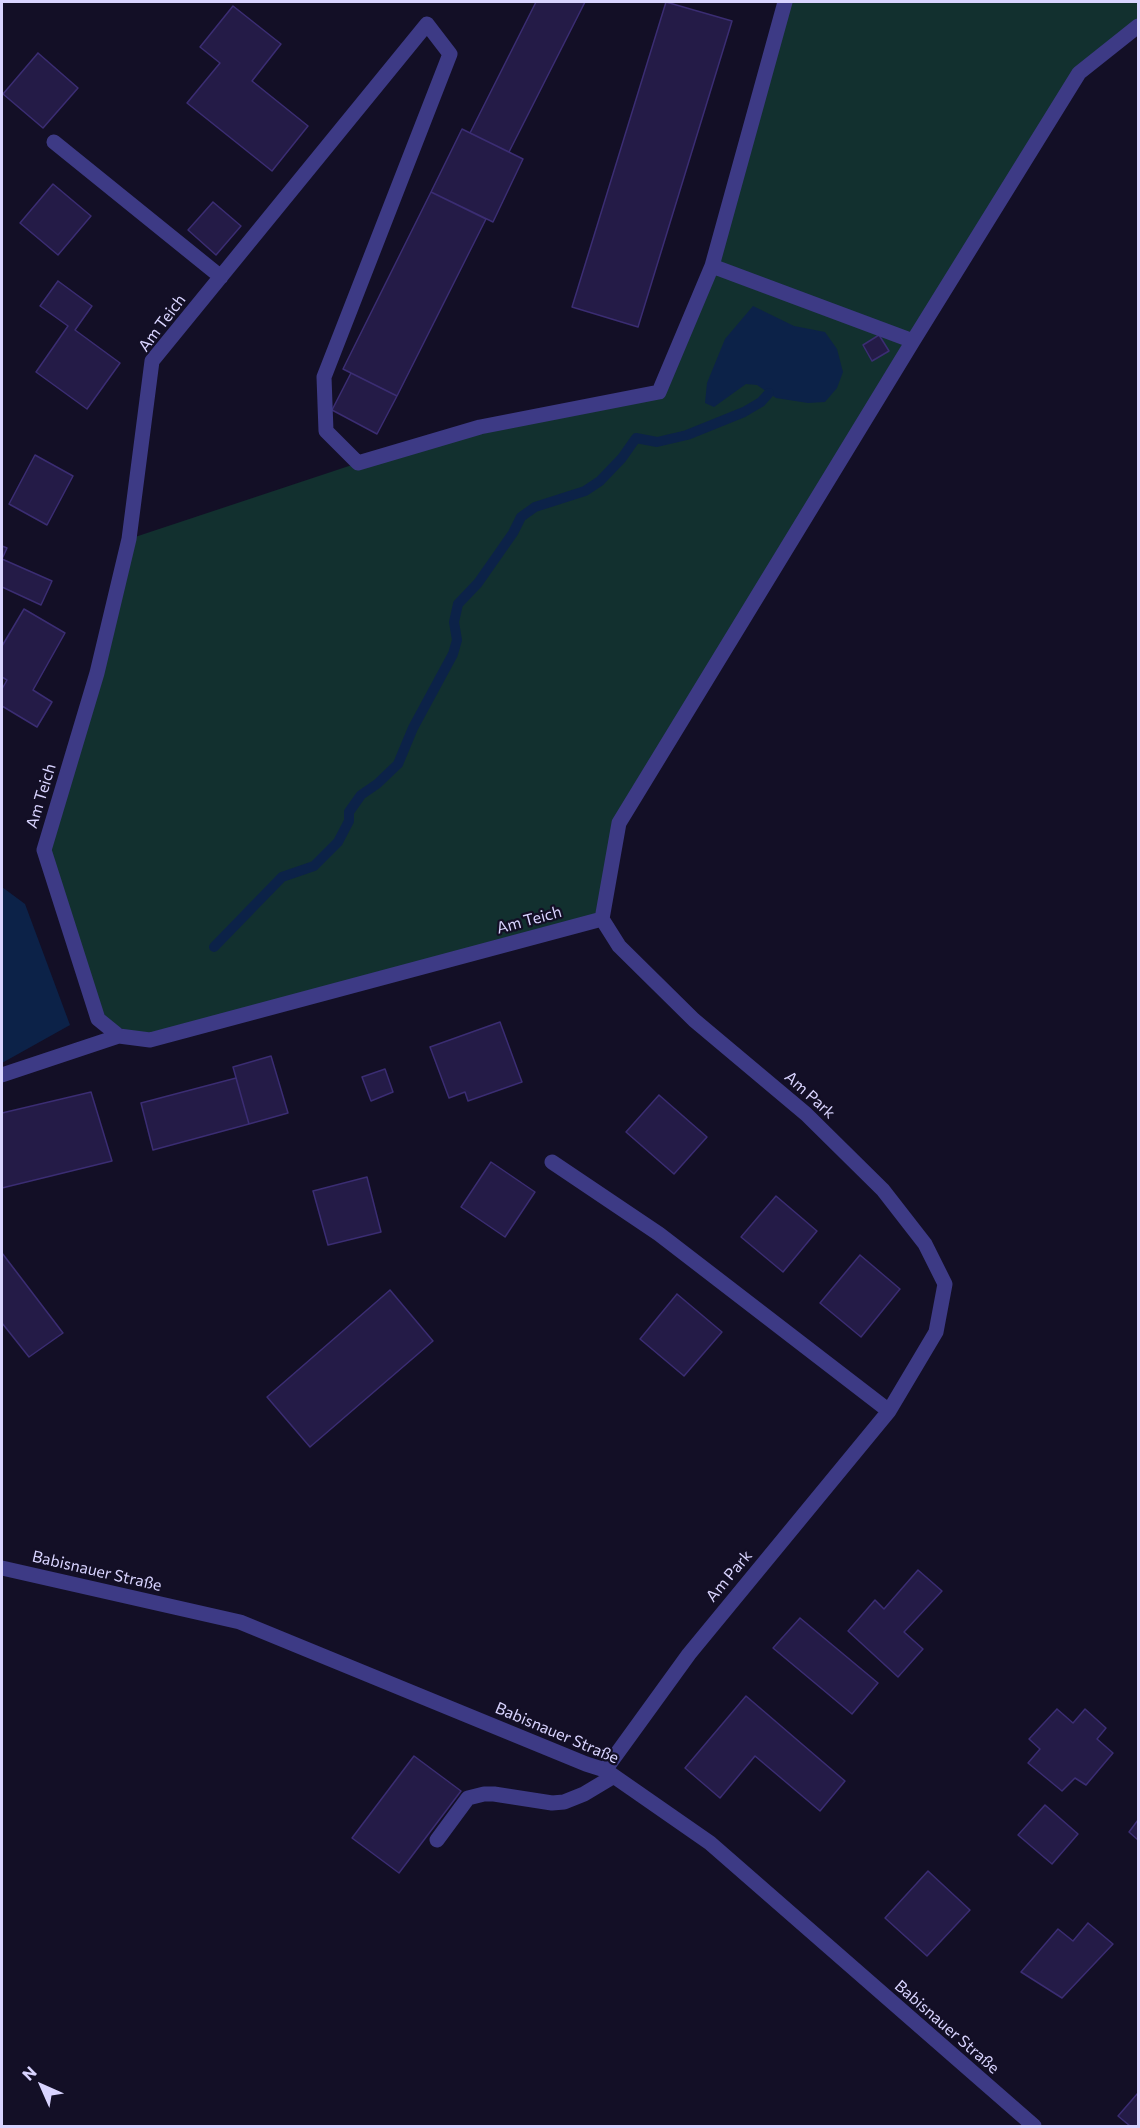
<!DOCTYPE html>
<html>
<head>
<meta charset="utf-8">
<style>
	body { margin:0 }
	#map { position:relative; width:1140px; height:2128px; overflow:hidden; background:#130f26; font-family:Commissioner,sans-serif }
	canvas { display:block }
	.frame { position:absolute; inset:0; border:3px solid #d9d4ff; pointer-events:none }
	.north { position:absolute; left:12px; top:2056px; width:60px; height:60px; -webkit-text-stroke:4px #130f26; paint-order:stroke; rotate:315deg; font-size:16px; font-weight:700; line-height:24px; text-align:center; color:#d9d4ff }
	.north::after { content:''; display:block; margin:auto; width:21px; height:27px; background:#d9d4ff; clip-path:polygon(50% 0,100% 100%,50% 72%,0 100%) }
</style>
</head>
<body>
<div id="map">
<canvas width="1140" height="2128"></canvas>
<div class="frame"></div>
<div class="north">N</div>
</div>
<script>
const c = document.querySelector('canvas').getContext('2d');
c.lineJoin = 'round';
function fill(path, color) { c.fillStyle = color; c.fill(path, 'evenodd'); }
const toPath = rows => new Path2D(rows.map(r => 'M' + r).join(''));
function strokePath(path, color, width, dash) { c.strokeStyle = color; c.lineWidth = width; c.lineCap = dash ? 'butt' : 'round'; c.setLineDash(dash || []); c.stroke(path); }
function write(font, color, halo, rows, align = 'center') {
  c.font = font + ' Commissioner,sans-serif'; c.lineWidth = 4.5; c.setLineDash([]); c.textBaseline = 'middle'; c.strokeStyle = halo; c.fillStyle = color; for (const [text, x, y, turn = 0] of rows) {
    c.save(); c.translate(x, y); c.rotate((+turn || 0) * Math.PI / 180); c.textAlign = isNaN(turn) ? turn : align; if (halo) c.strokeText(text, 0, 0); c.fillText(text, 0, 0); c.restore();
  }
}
const green = toPath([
	[785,2,1138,2,1138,26,1079,73,619,823,602,919,150,1040,98,1019,44,850,129,539,358,463,659,392,712,266]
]);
const water = toPath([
	[753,306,794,326,825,332,837,349,843,372,837,388,825,402,808,403,776,398,757,385,746,384,714,407,705,403,707,383,725,339],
	[2,887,25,904,70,1025,2,1063]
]);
const stream = toPath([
	[214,947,282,877,314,866,338,842,349,821,349,812,361,795,377,784,398,764,413,728,453,654,457,640,454,622,458,604,478,583,513,533,521,517,535,507,585,491,600,481,622,458,636,438,657,442,687,435,744,412,761,402,769,393]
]);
const building = toPath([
	[536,2,585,2,509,152,470,133,536,2],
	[666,2,732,21,638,327,572,307,666,2],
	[233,6,281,44,252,81,308,126,272,171,187,103,220,63,200,47,233,6],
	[38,53,78,88,43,128,3,94,38,53],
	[462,129,523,159,493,222,431,192,462,129],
	[53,184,91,216,58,255,20,223,53,184],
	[431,192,486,219,397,396,343,369,431,192],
	[213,202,241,226,216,255,188,230,213,202],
	[58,281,92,306,75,330,120,363,87,409,36,372,68,326,40,306,58,281],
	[879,335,889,351,872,361,863,345,879,335],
	[351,373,397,396,377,434,332,410,351,373],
	[35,455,73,476,47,525,9,504,35,455],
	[2,546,7,548,2,559,52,581,41,605,2,587,2,546],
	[24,609,65,633,33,690,52,702,37,727,2,706,2,689,7,680,2,677,2,646,24,609],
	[500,1022,522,1082,468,1101,465,1092,449,1098,430,1047,500,1022],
	[271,1056,288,1113,249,1124,233,1067,271,1056],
	[385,1069,393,1092,371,1101,362,1077,385,1069],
	[236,1078,249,1124,153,1150,141,1103,236,1078],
	[91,1092,112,1161,2,1188,2,1113,91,1092],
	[659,1095,707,1137,674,1174,626,1132,659,1095],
	[491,1162,535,1192,505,1237,461,1207,491,1162],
	[367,1177,381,1232,328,1245,313,1191,367,1177],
	[776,1196,817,1231,783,1272,741,1237,776,1196],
	[2,1253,63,1333,29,1357,2,1323,2,1253],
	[860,1255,900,1289,861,1337,820,1303,860,1255],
	[390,1290,433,1341,310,1447,267,1397,390,1290],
	[677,1294,722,1332,684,1376,640,1339,677,1294],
	[918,1570,942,1591,904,1632,923,1649,898,1677,848,1631,875,1600,884,1609,918,1570],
	[800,1618,878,1683,852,1714,773,1648,800,1618],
	[746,1696,845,1781,820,1811,755,1756,720,1798,685,1768,746,1696],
	[1057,1709,1073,1723,1085,1709,1106,1728,1097,1739,1113,1753,1086,1785,1075,1778,1062,1791,1028,1763,1040,1749,1029,1739,1057,1709],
	[414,1756,461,1791,399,1873,352,1838,414,1756],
	[1045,1805,1078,1834,1052,1864,1018,1835,1045,1805],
	[1138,1820,1138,1840,1129,1832,1138,1820],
	[928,1871,970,1910,927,1956,885,1918,928,1871],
	[1088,1923,1113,1944,1062,1998,1021,1972,1058,1929,1073,1941,1088,1923],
	[1138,2093,1138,2126,1130,2126,1118,2116,1138,2093]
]);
const minor = toPath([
	[785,2,712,266,913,341],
	[54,142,221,277],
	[602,919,150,1040,119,1036,98,1019,44,850,97,673,129,539,152,361,427,24,450,54,324,377,326,431,358,463,480,427,659,392,712,266],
	[2,1075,119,1036],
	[552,1162,659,1234,889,1411],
	[2,1568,240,1622,586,1764,605,1770,710,1843,1034,2126],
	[605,1770,689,1654,889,1411,936,1332,945,1284,925,1244,883,1190,806,1114,694,1020,619,946,602,919,619,823,913,341,1079,73,1138,26],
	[437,1840,468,1798,484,1794,494,1794,552,1803,564,1802,584,1794,614,1776]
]);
const streetNames = [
	["Am Teich",162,323,-53],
	["Am Teich",41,796,-73],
	["Am Teich",529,920,-15],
	["Am Park",810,1095,42],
	["Babisnauer Straße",97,1571,13],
	["Am Park",729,1576,-50],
	["Babisnauer Straße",557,1733,23],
	["Babisnauer Straße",947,2027,41]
];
fill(green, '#12302f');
fill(water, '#0c2248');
strokePath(stream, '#0c2248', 10);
fill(building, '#241b47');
strokePath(building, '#3b2d73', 1.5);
strokePath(minor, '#3d3a85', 15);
write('16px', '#d9d4ff', '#130f26', streetNames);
</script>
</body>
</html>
